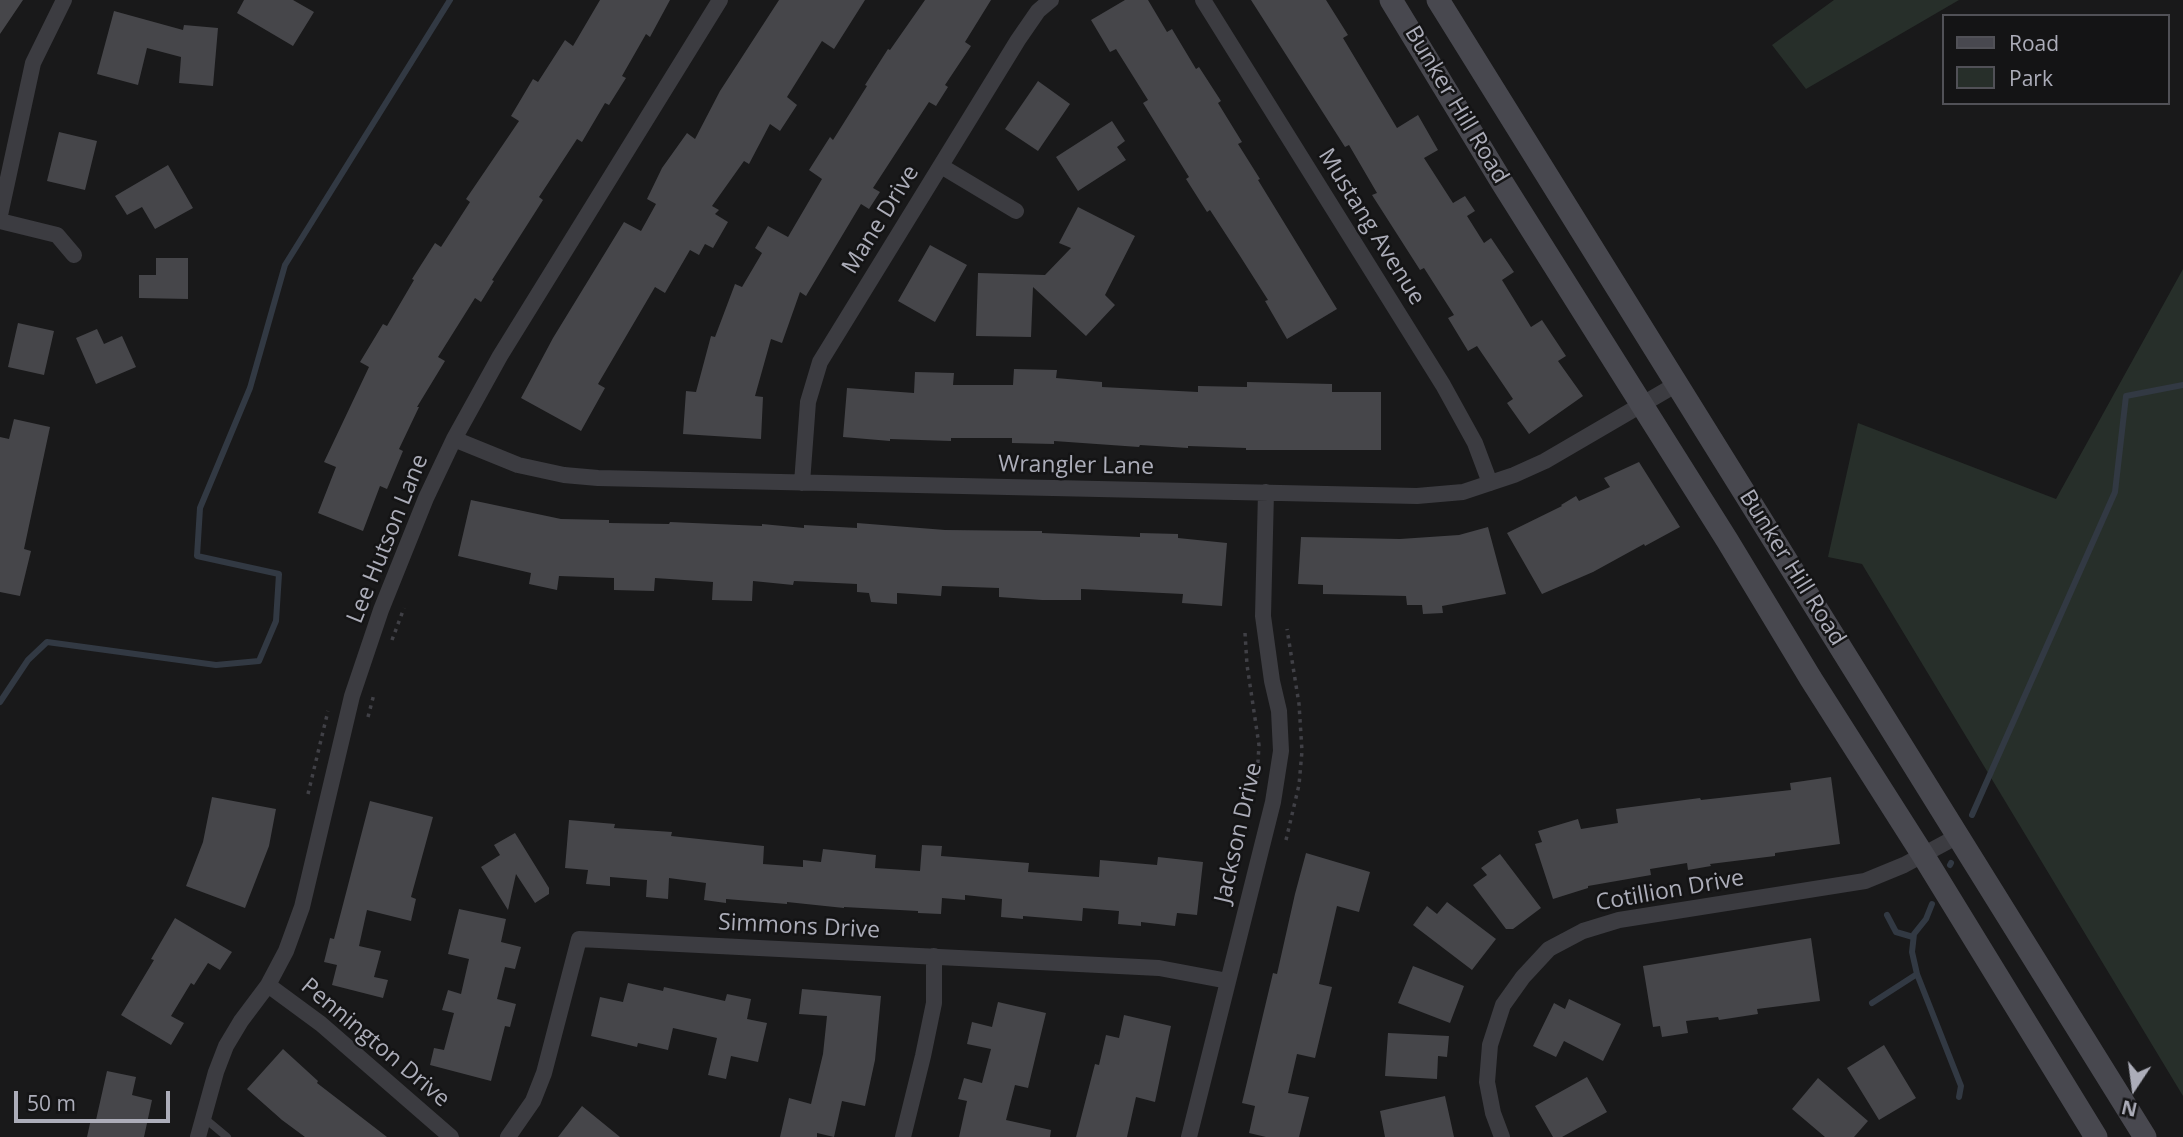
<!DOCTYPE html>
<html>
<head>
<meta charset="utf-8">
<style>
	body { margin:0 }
	#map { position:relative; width:2183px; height:1137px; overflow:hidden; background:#19191a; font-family:"Open Sans",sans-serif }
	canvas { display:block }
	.legend { position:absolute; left:1942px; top:14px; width:228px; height:91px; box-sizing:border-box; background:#141415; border:2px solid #515157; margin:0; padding:9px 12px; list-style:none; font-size:21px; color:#acadb9 }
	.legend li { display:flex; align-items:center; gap:14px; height:35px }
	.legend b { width:35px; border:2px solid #515157 }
	.north { position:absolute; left:2099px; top:1053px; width:70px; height:70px; -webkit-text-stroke:5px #141415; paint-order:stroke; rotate:193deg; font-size:19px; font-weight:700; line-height:28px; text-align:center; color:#acadb9 }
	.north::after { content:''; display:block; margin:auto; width:24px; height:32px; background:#acadb9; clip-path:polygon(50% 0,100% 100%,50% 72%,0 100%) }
	.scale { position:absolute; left:14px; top:1091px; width:156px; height:32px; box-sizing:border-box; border:4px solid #acadb9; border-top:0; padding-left:9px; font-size:21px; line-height:24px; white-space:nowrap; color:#acadb9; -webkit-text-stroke:5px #141415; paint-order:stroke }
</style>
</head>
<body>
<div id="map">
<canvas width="2183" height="1137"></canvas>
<ul class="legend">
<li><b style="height:9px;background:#48484f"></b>Road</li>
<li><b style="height:19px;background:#272f2a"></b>Park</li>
</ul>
<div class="north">N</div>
<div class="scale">50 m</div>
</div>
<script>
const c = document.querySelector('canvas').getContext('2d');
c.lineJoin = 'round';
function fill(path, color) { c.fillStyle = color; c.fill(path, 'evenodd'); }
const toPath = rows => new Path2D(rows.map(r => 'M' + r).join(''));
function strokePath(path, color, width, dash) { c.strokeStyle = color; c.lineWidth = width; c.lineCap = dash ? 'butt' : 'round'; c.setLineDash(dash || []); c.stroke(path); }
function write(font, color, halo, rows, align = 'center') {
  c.font = font + ' "Open Sans",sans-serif'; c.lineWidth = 5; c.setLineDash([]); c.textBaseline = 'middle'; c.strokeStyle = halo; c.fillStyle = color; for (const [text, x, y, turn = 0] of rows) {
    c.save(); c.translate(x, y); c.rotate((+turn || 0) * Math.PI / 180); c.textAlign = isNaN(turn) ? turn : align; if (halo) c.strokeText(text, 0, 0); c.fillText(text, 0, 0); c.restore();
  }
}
const green = toPath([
	[1834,0,1959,0,1806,89,1772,45],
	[2183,269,2183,1096,1862,564,1828,557,1858,423,2056,499]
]);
const stream = toPath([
	[0,702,28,660,47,642,216,665,259,661,276,621,279,574,197,556,200,508,250,388,285,265,450,0],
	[1972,815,2115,492,2126,396,2183,385],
	[1950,865,1951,863],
	[1932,904,1926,919,1914,934,1912,952,1917,974,1961,1086,1959,1097],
	[1887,915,1896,932,1913,937],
	[1872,1003,1917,974]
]);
const building = toPath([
	[0,0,23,0,0,34],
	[244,0,293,0,314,12,293,46,237,13],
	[600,0,670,0,650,37,646,34,622,76,626,78,609,105,605,103,582,142,577,139,539,197,543,200,492,280,494,281,481,302,475,298,438,357,445,361,417,407,419,407,399,449,403,451,387,489,380,486,363,531,318,513,336,467,324,462,369,367,360,362,383,324,387,326,414,280,412,279,435,243,441,247,470,202,466,199,519,121,511,116,533,79,538,82,565,40,573,46],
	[779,0,865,0,834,49,822,41,787,97,797,105,780,131,770,124,749,164,744,161,712,206,719,210,715,214,728,222,713,248,705,244,699,255,690,250,665,293,655,287,598,384,605,388,581,431,521,398,553,338,624,222,641,231,656,204,647,199,662,168,687,133,695,139,720,91],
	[925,0,991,0,965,42,971,46,945,85,948,87,936,106,929,102,873,188,880,192,869,209,861,204,806,296,800,292,782,343,771,339,755,396,763,397,761,439,683,434,686,391,696,392,711,336,715,337,735,284,742,287,762,253,755,248,768,226,788,237,822,179,809,170,830,137,833,140,867,86,865,85,888,49,890,50],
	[1125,0,1148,0,1167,32,1172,29,1196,69,1199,67,1221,101,1218,103,1242,142,1238,144,1260,179,1258,180,1337,309,1287,339,1265,301,1268,300,1240,256,1210,210,1207,212,1186,179,1189,177,1143,103,1148,100,1116,49,1110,52,1091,20],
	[1251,0,1326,0,1348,35,1343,38,1397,128,1418,115,1438,150,1424,158,1453,203,1465,196,1475,211,1467,216,1484,243,1491,238,1514,272,1502,280,1531,327,1542,320,1566,356,1558,361,1583,396,1529,434,1507,403,1513,399,1477,346,1468,351,1448,318,1454,315,1424,268,1420,270,1372,195,1377,193,1349,145,1345,147],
	[114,11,183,30,184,25,218,28,213,86,179,83,181,57,147,48,138,85,97,74],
	[1038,81,1070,104,1038,151,1005,129],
	[1112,121,1125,141,1117,147,1126,160,1078,191,1056,157],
	[59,132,97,141,85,190,47,181],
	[168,165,193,208,155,229,142,207,127,215,115,196],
	[1078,207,1135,236,1105,295,1115,305,1086,336,1033,287,1031,337,976,336,978,273,1045,275,1071,248,1059,243],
	[930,245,967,265,935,322,898,301],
	[156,258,188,258,188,299,139,298,139,275,156,275],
	[18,323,54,331,44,375,8,367],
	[97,329,104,344,122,336,136,367,96,384,76,338],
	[1014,369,1057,370,1056,378,1102,382,1102,387,1198,392,1198,386,1247,387,1247,382,1332,384,1332,392,1381,392,1381,450,1246,450,1246,448,1188,446,1188,448,1140,445,1139,447,1054,441,1054,444,1012,443,1012,438,951,438,951,441,890,439,890,441,843,437,847,388,914,393,915,372,954,373,953,385,1013,385],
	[14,419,50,427,24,549,31,551,20,596,0,592,0,437,9,439],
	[1639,462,1680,527,1645,546,1644,544,1593,572,1542,594,1507,533,1562,506,1561,505,1576,496,1579,501,1610,487,1604,478],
	[471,500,561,519,609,520,609,523,669,524,670,522,762,526,762,524,804,528,804,525,857,528,857,523,945,530,1042,531,1042,533,1140,537,1140,533,1178,534,1178,538,1227,543,1222,606,1182,603,1183,594,1081,589,1081,600,1042,600,999,597,999,588,942,586,941,596,897,593,897,604,871,602,869,593,857,592,857,584,794,581,793,585,753,581,752,601,712,600,713,582,655,578,654,591,614,590,614,578,559,576,557,590,529,584,531,573,458,556],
	[1488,527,1506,594,1442,606,1443,613,1423,614,1422,605,1407,605,1406,596,1323,594,1323,585,1298,584,1301,537,1400,539,1459,535],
	[1831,777,1840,844,1775,853,1775,856,1710,864,1711,866,1688,870,1687,863,1650,869,1651,875,1588,886,1588,888,1553,899,1535,844,1542,842,1538,831,1578,819,1581,829,1618,823,1616,809,1700,798,1701,800,1791,790,1790,783],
	[212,797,276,809,269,846,245,908,186,886,203,842],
	[370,801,433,817,411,897,416,899,411,921,367,910,359,946,381,951,374,977,388,980,383,998,332,985,337,965,324,962,330,938,334,939],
	[569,820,615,824,614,828,672,832,671,836,764,846,763,864,803,867,803,860,821,862,823,849,876,855,875,868,920,871,922,845,942,846,941,856,1029,863,1028,872,1099,877,1100,860,1157,865,1158,857,1203,862,1197,915,1177,913,1175,926,1141,922,1141,926,1118,924,1119,911,1083,908,1082,921,1023,916,1023,919,1001,917,1002,899,965,895,965,900,942,898,941,914,918,913,918,911,844,907,844,908,787,902,787,904,726,899,726,903,704,900,706,883,669,878,668,899,646,897,647,880,610,877,610,886,586,884,588,870,565,868],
	[515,833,549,888,549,894,535,903,516,874,508,910,481,867,500,855,494,845],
	[1306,853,1370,872,1359,912,1337,906,1319,984,1332,987,1315,1058,1297,1054,1288,1093,1309,1097,1299,1137,1266,1137,1249,1133,1255,1106,1242,1103,1273,973,1277,974,1295,894],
	[1500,854,1541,908,1513,929,1506,929,1473,885,1487,875,1481,868],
	[1447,902,1496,939,1472,970,1413,925,1427,906,1437,914],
	[459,909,506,919,501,942,521,947,515,969,505,967,497,999,516,1004,510,1027,505,1026,491,1081,430,1065,434,1048,444,1050,454,1013,442,1010,448,990,461,994,469,959,448,954],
	[175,918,232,952,220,970,208,963,194,985,191,983,171,1016,184,1023,171,1045,121,1015,154,960,151,959],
	[1811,938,1820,1001,1757,1009,1758,1014,1719,1020,1718,1017,1686,1021,1688,1033,1662,1037,1660,1026,1653,1027,1643,966],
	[1413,966,1464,986,1450,1023,1398,1003],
	[628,983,663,991,664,987,725,1001,727,994,751,999,747,1019,767,1023,758,1062,731,1056,726,1079,708,1075,717,1038,673,1028,668,1050,638,1043,637,1047,591,1036,600,997,623,1002],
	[802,989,881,996,875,1060,865,1106,842,1101,834,1137,817,1133,817,1137,780,1137,789,1098,811,1104,823,1054,827,1016,799,1014],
	[1569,999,1621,1024,1603,1061,1564,1041,1556,1057,1533,1046,1554,1003,1565,1009],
	[998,1002,1046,1013,1028,1088,1015,1085,1006,1120,1051,1130,1050,1137,959,1137,967,1101,958,1099,964,1078,982,1083,991,1049,967,1044,972,1022,992,1027],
	[1124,1015,1171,1026,1155,1102,1136,1097,1127,1137,1076,1137,1095,1064,1099,1065,1106,1035,1119,1038],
	[1388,1033,1449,1036,1447,1057,1438,1056,1437,1079,1385,1076],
	[1884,1045,1916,1098,1879,1120,1847,1068],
	[283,1049,318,1081,317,1083,387,1137,305,1137,282,1120,247,1089],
	[107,1071,136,1077,132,1095,152,1100,144,1137,87,1137,91,1119,96,1120],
	[1587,1077,1607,1112,1562,1137,1553,1137,1535,1106],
	[1818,1078,1868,1121,1854,1137,1825,1137,1792,1109],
	[1445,1096,1454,1137,1385,1137,1380,1111],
	[582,1106,620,1137,558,1137]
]);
const path = toPath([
	[1245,633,1247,665,1259,745,1257,778],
	[392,640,404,608],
	[368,717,374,694],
	[308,794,328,711],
	[1286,840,1299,785,1302,751,1299,704,1287,629]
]);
const service = toPath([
	[203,1117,227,1137]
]);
const minor = toPath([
	[1203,0,1443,385,1475,443,1490,483],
	[941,166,1016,211],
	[0,215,33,63,64,0],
	[0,221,57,235,74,255],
	[454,439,518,465,564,475,598,478,1417,496,1463,492,1514,475,1545,461,1677,384],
	[802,483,808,402,820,362,1018,40,1038,11,1051,0],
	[268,985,321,1024,451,1137],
	[198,1137,216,1072,226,1046,241,1021,268,985,286,951,302,907,352,696,381,610,426,498,454,439,500,356,720,0],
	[508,1137,533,1101,544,1073,579,939,1159,968,1228,981],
	[903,1137,923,1056,934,1003,934,956],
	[1189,1137,1273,802,1281,751,1279,711,1272,681,1263,616,1266,492],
	[1502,1137,1493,1113,1487,1082,1490,1045,1503,1005,1523,977,1549,949,1583,931,1619,920,1865,881,1904,865,1958,836]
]);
const secondary = toPath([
	[1391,0,1503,184,1727,540,1811,679,1923,855,2096,1137],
	[1438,0,2145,1137]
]);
const streetNames = [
	["Bunker Hill Road",1456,105,59],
	["Mane Drive",881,220,-58],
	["Mustang Avenue",1371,227,58],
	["Wrangler Lane",1076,466,1],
	["Lee Hutson Lane",388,539,-68],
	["Bunker Hill Road",1792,568,58],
	["Jackson Drive",1239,833,-77],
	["Cotillion Drive",1670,891,-10],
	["Simmons Drive",799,927,3],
	["Pennington Drive",375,1043,40]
];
fill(green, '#272f2a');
strokePath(stream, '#323943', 6);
fill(building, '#46464a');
strokePath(path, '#404046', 3.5, [3.5, 5]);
strokePath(service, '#3c3c41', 8);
strokePath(minor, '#3c3c41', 16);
strokePath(secondary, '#48484f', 23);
write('23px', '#acadb9', '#141415', streetNames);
</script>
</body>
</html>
